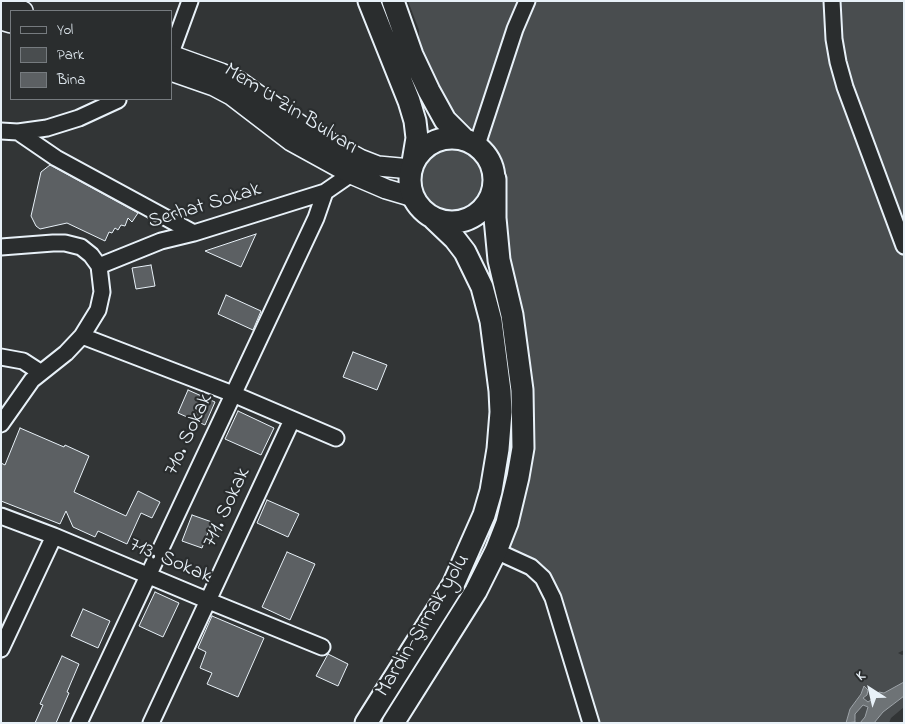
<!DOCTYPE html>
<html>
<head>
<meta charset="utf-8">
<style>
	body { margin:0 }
	#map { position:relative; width:905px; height:724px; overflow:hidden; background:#323536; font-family:"Indie Flower",sans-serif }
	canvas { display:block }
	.frame { position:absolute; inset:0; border:2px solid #e8f1f8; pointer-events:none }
	.legend { position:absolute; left:10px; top:10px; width:162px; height:90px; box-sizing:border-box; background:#2a2d2e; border:1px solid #767b7f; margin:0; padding:6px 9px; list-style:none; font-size:15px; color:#e8f1f8 }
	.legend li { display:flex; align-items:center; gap:10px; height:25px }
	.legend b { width:25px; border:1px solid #767b7f }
	.north { position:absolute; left:845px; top:664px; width:50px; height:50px; -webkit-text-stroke:4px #2a2d2e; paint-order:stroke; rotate:325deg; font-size:14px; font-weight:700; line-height:20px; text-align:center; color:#e8f1f8 }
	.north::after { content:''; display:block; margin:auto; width:18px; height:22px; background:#e8f1f8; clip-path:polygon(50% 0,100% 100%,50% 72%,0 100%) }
</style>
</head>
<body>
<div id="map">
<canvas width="905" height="724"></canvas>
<div class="frame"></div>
<ul class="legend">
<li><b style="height:6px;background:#2a2d2e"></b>Yol</li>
<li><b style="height:14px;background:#494d4f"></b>Park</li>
<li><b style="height:14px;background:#5c6063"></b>Bina</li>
</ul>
<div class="north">K</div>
</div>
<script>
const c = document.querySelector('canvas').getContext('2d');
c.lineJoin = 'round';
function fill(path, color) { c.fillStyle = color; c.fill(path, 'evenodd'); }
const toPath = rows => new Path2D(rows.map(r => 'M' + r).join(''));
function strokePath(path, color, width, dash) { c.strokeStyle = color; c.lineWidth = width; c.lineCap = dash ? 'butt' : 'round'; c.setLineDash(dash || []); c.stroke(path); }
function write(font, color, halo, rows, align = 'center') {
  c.font = font + ' "Indie Flower",sans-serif'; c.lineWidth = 4.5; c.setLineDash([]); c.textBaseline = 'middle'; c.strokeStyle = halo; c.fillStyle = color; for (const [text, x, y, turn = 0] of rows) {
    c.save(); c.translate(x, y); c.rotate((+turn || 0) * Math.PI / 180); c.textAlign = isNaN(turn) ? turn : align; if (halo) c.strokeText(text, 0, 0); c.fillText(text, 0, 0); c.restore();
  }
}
const green = toPath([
	[408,1,904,1,904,650,898,653,902,655,904,654,904,682,868,702,863,698,866,696,863,690,850,709,846,723,591,723,543,578,504,555,532,449,533,419,529,352,521,313,507,262,503,178,500,166,492,149,450,107,441,93,429,71,419,38,419,30],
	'419 180a35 35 0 1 1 70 0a35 35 0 1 1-70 0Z',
	[904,696,904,707,891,718,889,723,874,723,883,712],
	[862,706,868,706,865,717,860,723,854,723,856,719,854,718,855,714]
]);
const water = toPath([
	[904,682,904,696,883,712,874,723,860,723,865,717,868,707,863,705,855,714,855,722,846,723,850,709,861,694,864,686,868,690,867,695,863,698,868,702,877,696,879,692,884,693,904,682]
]);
const building = toPath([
	[50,165,52,166,138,213,132,222,128,218,125,226,121,225,118,230,115,228,112,233,109,232,105,241,67,223,40,229,36,226,31,216,41,172,50,165],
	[256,234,241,267,205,251,256,234],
	[151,265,155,286,136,289,132,268,151,265],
	[226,295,261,311,253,330,218,314,226,295],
	[353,352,387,365,377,390,343,377,353,352],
	[188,390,215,402,205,425,178,413,188,390],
	[238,411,274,428,261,455,225,439,238,411],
	[20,428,64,447,65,445,89,456,74,492,126,516,138,491,160,502,152,518,141,513,127,544,98,531,95,537,73,527,66,511,60,524,1,501,1,463,5,465,20,428],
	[267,500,299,514,288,537,257,523,267,500],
	[192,515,212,522,202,548,182,541,192,515],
	[287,552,315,564,290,620,262,607,287,552],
	[155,592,179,603,163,637,139,626,155,592],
	[83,609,110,621,98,648,71,636,83,609],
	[212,616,264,638,238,697,207,684,212,673,200,668,206,652,198,648,212,616],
	[328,654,348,664,338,686,316,676,328,654],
	[62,656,79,664,67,692,69,693,56,723,35,723,43,705,40,704,62,656]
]);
const minor = toPath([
	[832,1,834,39,838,62,845,87,904,246],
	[171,53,190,1],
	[1,131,18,132,47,128,79,118,118,100],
	[18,132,56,158,194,233],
	[477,145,515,29,527,1],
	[1,247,53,243,65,243,81,247,91,255,99,266,102,292,98,310,82,336,66,353,32,380,1,424],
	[99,266,161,241,194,233,325,192],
	[82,336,233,394,336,438],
	[1,357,23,361,40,372],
	[1,516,54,536,209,601,322,647],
	[496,551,531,567,543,578,553,598,591,723],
	[1,649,54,536],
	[79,723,316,218,325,192,351,174],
	[151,723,292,420]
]);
const major = toPath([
	[1,5,23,11],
	[1,20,11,23],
	[171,55,221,73,240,82,303,127,360,159,378,166,411,169],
	[171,71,214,86,231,95,291,141,351,174,386,189,413,197]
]);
const highway = toPath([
	[369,1,409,101,415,121,417,138,413,162],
	[393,1,412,55,429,91,445,120,465,140],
	'410 180a42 42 0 1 1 84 0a42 42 0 1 1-84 0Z',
	[366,723,453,585,484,515,491,491,498,449,501,412,500,391,491,321,482,287,465,252,455,239,434,219],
	[393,723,476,591,496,551,507,523,518,477,523,448,522,390,512,315,499,260,495,218,495,179]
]);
const streetNames = [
	["Mem U Zin Bulvarı",290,110,32],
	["Serhat Sokak",205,207,-17],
	["710. Sokak",190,435,-65],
	["711. Sokak",228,508,-65],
	["713. Sokak",170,562,23],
	["Mardin-Şırnak yolu",424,626,-59]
];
fill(green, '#494d4f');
fill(water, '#6e7376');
strokePath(water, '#9fa5aa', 1);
fill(building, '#5c6063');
strokePath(building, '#e8f1f8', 1);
strokePath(minor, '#e8f1f8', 19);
strokePath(major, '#e8f1f8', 22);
strokePath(highway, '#e8f1f8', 25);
strokePath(minor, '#2a2d2e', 15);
strokePath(major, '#2a2d2e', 19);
strokePath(highway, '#2a2d2e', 21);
write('21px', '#e8f1f8', '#2a2d2e', streetNames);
</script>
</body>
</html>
